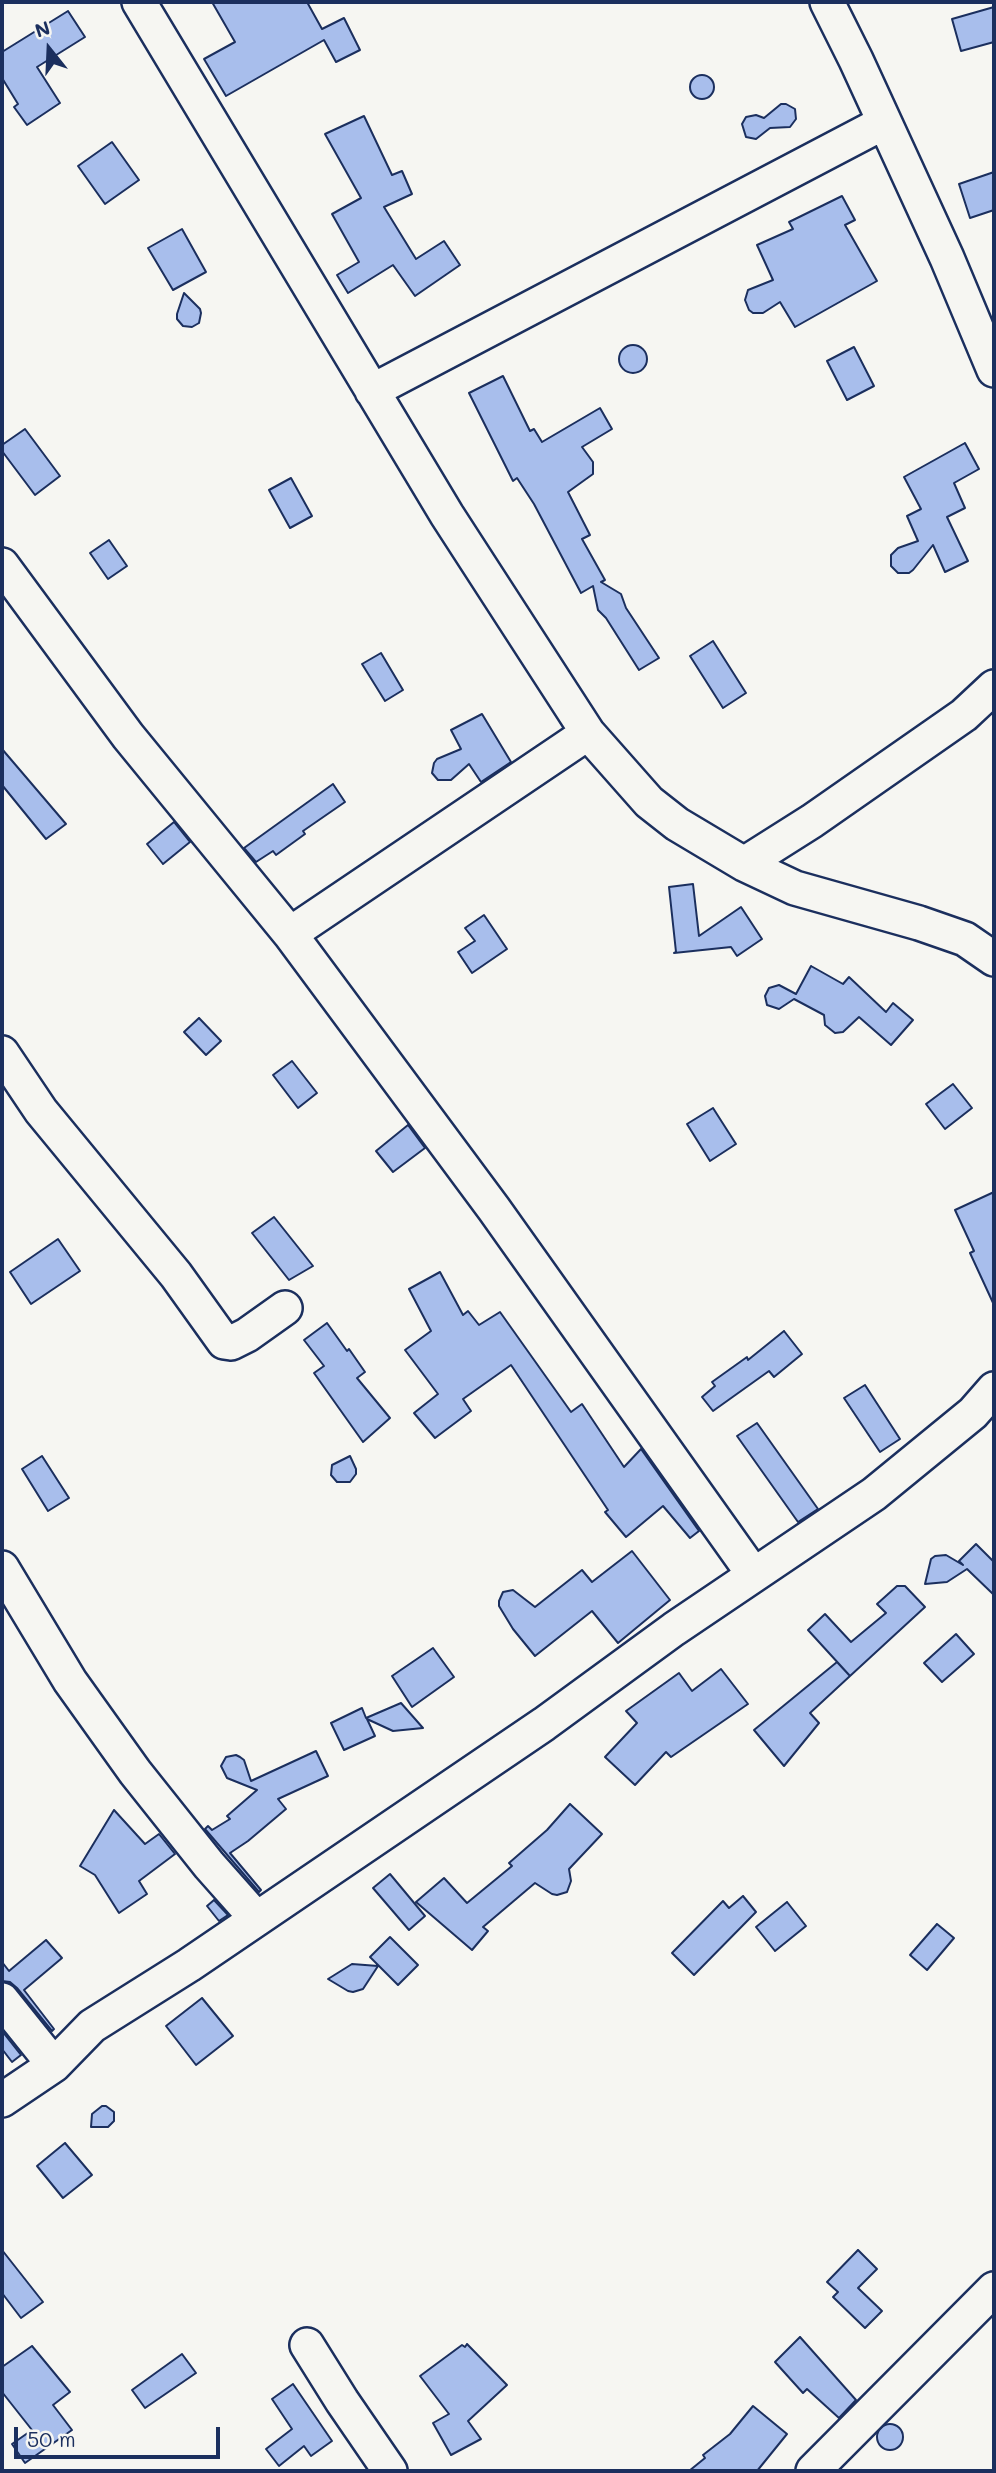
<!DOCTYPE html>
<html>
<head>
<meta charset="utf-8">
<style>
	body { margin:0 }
	#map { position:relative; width:996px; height:2473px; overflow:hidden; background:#f6f6f2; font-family:Mali,sans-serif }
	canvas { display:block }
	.frame { position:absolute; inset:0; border:4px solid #1b2f5e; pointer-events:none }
	.north { position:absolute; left:14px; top:14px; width:70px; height:70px; -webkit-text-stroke:5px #f6f6f2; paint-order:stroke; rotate:342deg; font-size:19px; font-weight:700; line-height:28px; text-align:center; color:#1b2f5e }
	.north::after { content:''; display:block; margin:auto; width:24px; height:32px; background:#1b2f5e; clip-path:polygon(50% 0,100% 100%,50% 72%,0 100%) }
	.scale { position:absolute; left:14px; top:2427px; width:206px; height:32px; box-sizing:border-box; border:4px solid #1b2f5e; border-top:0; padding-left:9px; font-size:21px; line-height:24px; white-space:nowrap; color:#1b2f5e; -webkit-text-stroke:5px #f6f6f2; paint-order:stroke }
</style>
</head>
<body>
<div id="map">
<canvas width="996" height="2473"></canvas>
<div class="frame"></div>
<div class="north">N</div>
<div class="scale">50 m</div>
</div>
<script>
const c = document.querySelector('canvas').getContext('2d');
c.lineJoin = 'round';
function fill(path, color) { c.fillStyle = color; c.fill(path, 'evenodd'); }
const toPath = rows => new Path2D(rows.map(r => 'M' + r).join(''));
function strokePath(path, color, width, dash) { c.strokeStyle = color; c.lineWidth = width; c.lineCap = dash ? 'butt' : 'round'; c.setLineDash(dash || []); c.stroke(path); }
const building = toPath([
	[212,2,307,2,322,29,344,18,360,50,336,62,324,40,226,96,204,59,235,42,212,2],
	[994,7,994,42,961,51,952,19,994,7],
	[68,11,85,37,37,67,60,103,27,125,14,107,18,104,2,78,2,52,68,11],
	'690 87a12 12 0 1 1 24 0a12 12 0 1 1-24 0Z',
	[781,104,786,104,795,109,796,119,790,127,770,128,756,139,746,137,742,124,746,117,756,115,764,118,781,104],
	[364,116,392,175,402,171,412,194,384,207,416,259,444,241,460,265,415,296,393,265,348,293,337,275,359,262,332,214,361,198,325,134,364,116],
	[112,142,139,180,105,204,78,166,112,142],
	[994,172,994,210,970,218,959,184,994,172],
	[842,196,855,220,845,225,877,281,795,327,780,302,763,313,753,313,749,310,745,300,748,290,773,280,757,245,793,229,789,222,842,196],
	[182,229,206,272,173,290,148,248,182,229],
	[184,293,200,309,201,313,199,323,192,327,183,326,177,319,177,314,184,293],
	'619 359a14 14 0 1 1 28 0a14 14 0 1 1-28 0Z',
	[854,347,874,386,847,400,827,361,854,347],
	[503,376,530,431,534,429,542,442,600,408,612,429,582,447,593,462,593,474,568,492,590,535,582,539,605,580,601,582,621,594,626,608,659,658,639,670,606,618,598,610,593,586,581,593,534,504,517,478,513,481,469,393,503,376],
	[25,429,60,476,35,495,2,451,2,445,25,429],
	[965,443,979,469,954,483,965,508,947,517,968,561,945,572,933,545,913,570,909,573,898,573,891,566,891,555,898,548,918,541,907,516,921,509,904,477,965,443],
	[291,478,312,516,290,528,269,490,291,478],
	[109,540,127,566,108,579,90,553,109,540],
	[713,641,746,693,723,708,690,656,713,641],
	[381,653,403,690,385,701,362,664,381,653],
	[482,714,511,762,481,782,469,764,451,780,438,780,432,773,434,763,437,759,461,749,451,730,482,714],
	[2,749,66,824,46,839,2,785,2,749],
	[333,784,345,802,303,831,305,834,276,855,273,851,256,862,244,848,333,784],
	[174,822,190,842,163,864,147,844,174,822],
	[693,884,699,936,741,907,762,939,737,956,731,947,674,953,676,952,669,887,693,884],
	[484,915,507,949,472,973,458,952,475,941,465,928,484,915],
	[811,966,843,984,849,977,886,1012,893,1003,913,1020,891,1045,859,1017,843,1032,835,1033,825,1025,824,1015,794,999,779,1009,767,1005,765,996,769,988,779,985,796,994,811,966],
	[199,1018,221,1041,206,1055,184,1032,199,1018],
	[292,1061,317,1093,298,1108,273,1075,292,1061],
	[953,1084,972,1108,945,1129,926,1104,953,1084],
	[713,1108,736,1144,710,1161,687,1124,713,1108],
	[408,1125,425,1148,393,1172,376,1151,408,1125],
	[994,1192,994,1305,970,1253,974,1251,955,1210,994,1192],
	[274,1217,313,1266,289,1280,252,1233,274,1217],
	[58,1239,80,1271,31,1304,10,1272,58,1239],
	[440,1272,463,1315,468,1311,479,1325,500,1312,571,1412,582,1404,624,1467,641,1449,699,1531,690,1538,663,1506,626,1537,605,1512,608,1510,511,1365,463,1399,471,1411,435,1438,414,1413,438,1394,405,1350,431,1331,409,1289,440,1272],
	[327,1323,347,1351,349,1349,365,1372,357,1378,390,1418,363,1442,314,1373,324,1366,304,1340,327,1323],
	[784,1331,802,1354,774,1377,769,1371,713,1411,702,1397,715,1386,712,1382,747,1357,748,1360,784,1331],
	[865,1385,900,1439,880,1452,844,1398,865,1385],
	[757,1423,818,1509,798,1522,737,1436,757,1423],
	[42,1456,69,1498,48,1511,22,1469,42,1456],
	[350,1456,356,1469,356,1474,350,1482,337,1482,331,1475,332,1465,350,1456],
	[976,1544,994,1562,994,1595,967,1569,947,1582,925,1584,931,1559,935,1556,946,1555,963,1565,959,1561,976,1544],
	[632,1551,670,1600,618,1643,592,1611,535,1656,513,1629,499,1606,499,1601,503,1592,513,1590,535,1607,582,1570,592,1582,632,1551],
	[897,1586,905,1586,925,1607,850,1676,808,1630,825,1614,851,1642,886,1613,877,1604,897,1586],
	[956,1634,974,1654,942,1682,924,1663,956,1634],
	[433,1648,454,1677,412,1707,392,1676,433,1648],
	[837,1662,850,1676,810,1713,819,1723,784,1766,754,1730,837,1662],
	[721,1669,748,1704,671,1757,666,1752,635,1785,605,1757,637,1723,626,1711,679,1673,692,1691,721,1669],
	[401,1703,423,1728,393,1731,367,1719,375,1736,344,1750,331,1723,362,1708,366,1718,401,1703],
	[316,1751,328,1776,278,1799,286,1809,248,1841,230,1853,261,1890,259,1892,205,1829,208,1826,212,1830,230,1819,227,1816,257,1790,227,1778,221,1766,226,1757,236,1755,240,1757,244,1760,251,1781,316,1751],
	[570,1804,602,1834,569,1869,571,1881,567,1892,557,1895,552,1894,535,1883,483,1927,488,1931,472,1950,416,1902,444,1878,467,1903,512,1866,509,1863,547,1830,570,1804],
	[114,1810,145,1844,159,1834,175,1854,139,1881,147,1894,119,1913,95,1875,80,1866,114,1810],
	[390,1874,425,1916,409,1930,373,1888,390,1874],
	[743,1896,756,1912,694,1975,672,1953,723,1901,729,1908,743,1896],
	[214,1900,228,1915,219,1921,207,1906,214,1900],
	[787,1902,806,1926,775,1951,756,1927,787,1902],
	[937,1924,954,1938,927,1970,910,1955,937,1924],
	[390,1937,418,1965,398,1985,370,1957,390,1937],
	[46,1940,62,1958,24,1990,54,2029,52,2031,17,1988,10,1982,2,1981,2,1962,9,1971,46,1940],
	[352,1964,378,1966,363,1989,353,1992,348,1991,328,1979,352,1964],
	[202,1998,233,2036,196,2065,166,2026,202,1998],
	[2,2031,21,2055,12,2062,2,2049,2,2031],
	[102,2106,106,2106,114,2112,114,2121,108,2127,91,2127,92,2114,102,2106],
	[65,2143,92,2175,63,2198,37,2166,65,2143],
	[2,2250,43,2302,21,2318,2,2293,2,2250],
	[858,2250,877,2269,858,2288,882,2311,865,2328,833,2297,838,2292,827,2282,858,2250],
	[800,2337,856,2400,839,2418,807,2389,803,2393,775,2362,800,2337],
	[467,2344,507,2385,468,2421,481,2439,451,2455,433,2423,449,2414,420,2376,462,2345,465,2347,467,2344],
	[32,2346,70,2392,53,2405,72,2430,25,2463,12,2444,32,2430,2,2392,2,2367,32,2346],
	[182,2354,196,2373,145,2408,132,2390,182,2354],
	[293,2384,332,2441,311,2456,304,2446,279,2466,266,2449,292,2429,272,2399,293,2384],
	[753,2406,787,2434,757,2471,689,2471,705,2458,703,2455,730,2434,753,2406],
	'877 2437a13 13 0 1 1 26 0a13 13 0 1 1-26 0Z'
]);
const minor = toPath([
	[139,2,447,515,588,733,649,802,677,824,744,864,795,888,919,923,965,939,994,959],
	[827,2,856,60,947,258,994,370],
	[372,391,883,123],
	[2,565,128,736,290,934,494,1209,754,1575],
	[744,864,812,821,964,715,994,687],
	[290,934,588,733],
	[2,1053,41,1111,176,1275,224,1342,231,1343,247,1335,285,1308],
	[2,1568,70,1681,135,1772,209,1865,256,1918],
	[2,2000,54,2065],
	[2,2100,54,2065,92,2026,189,1965,544,1724,674,1629,874,1494,973,1413,994,1389],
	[307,2345,342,2401,390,2471],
	[813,2471,994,2289]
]);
fill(building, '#a8beec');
strokePath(building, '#1b2f5e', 2);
strokePath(minor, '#1b2f5e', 38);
strokePath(minor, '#f6f6f2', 33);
</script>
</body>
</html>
